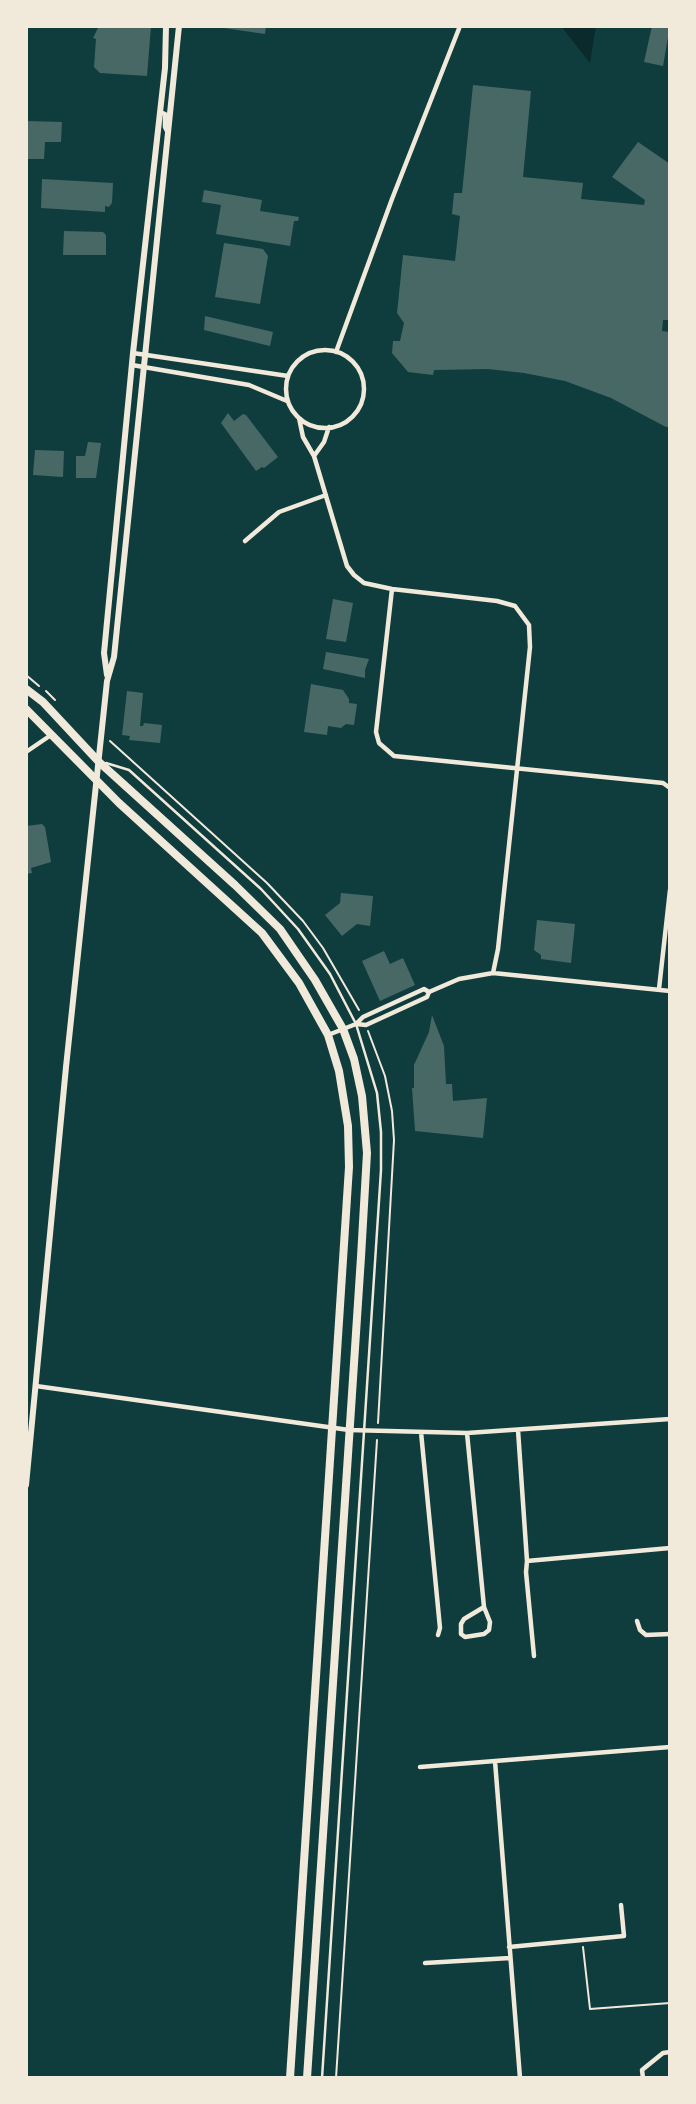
<!DOCTYPE html>
<html>
<head>
<meta charset="utf-8">
<style>
	body { margin:0 }
	#map { position:relative; width:696px; height:2104px; overflow:hidden; background:#0f3d3e; font-family:Karla,sans-serif }
	canvas { display:block }
	.frame { position:absolute; inset:0; border:28px solid #f1e9da; pointer-events:none }
</style>
</head>
<body>
<div id="map">
<canvas width="696" height="2104"></canvas>
<div class="frame"></div>
</div>
<script>
const c = document.querySelector('canvas').getContext('2d');
c.lineJoin = 'round';
function fill(path, color) { c.fillStyle = color; c.fill(path, 'evenodd'); }
const toPath = rows => new Path2D(rows.map(r => 'M' + r).join(''));
function strokePath(path, color, width, dash) { c.strokeStyle = color; c.lineWidth = width; c.lineCap = dash ? 'butt' : 'round'; c.setLineDash(dash || []); c.stroke(path); }
const water = toPath([
	[561,26,596,26,590,63]
]);
const building = toPath([
	[95,26,151,26,147,76,100,73,94,67,96,39,93,38,98,28],
	[210,26,266,26,265,34],
	[652,26,670,26,663,66,644,62],
	[473,85,531,91,523,177,583,183,581,199,644,205,645,200,612,177,638,142,670,164,670,320,663,320,662,331,670,332,670,426,666,427,611,398,565,381,524,373,488,369,434,370,433,375,408,372,392,353,393,341,400,341,404,323,397,313,403,255,455,261,460,216,452,214,454,193,462,193],
	[26,121,62,122,61,142,45,142,44,159,26,159],
	[42,179,113,183,112,203,109,207,105,206,105,212,41,208],
	[204,190,262,200,260,211,299,217,298,221,294,221,290,246,216,234,221,205,202,202],
	[64,231,103,232,106,235,106,255,63,255],
	[224,243,263,249,268,256,260,304,215,297],
	[205,316,273,332,270,346,204,330],
	[228,413,234,421,243,414,246,415,278,457,264,468,262,467,256,471,221,423],
	[88,442,101,443,96,478,76,478,76,456,85,456],
	[35,450,64,451,63,477,33,475],
	[333,599,353,603,346,642,326,639],
	[326,652,369,659,365,670,365,678,323,669],
	[311,684,343,690,349,699,349,703,357,704,354,725,346,724,341,728,328,726,327,735,304,732],
	[127,691,143,693,140,726,143,726,144,723,162,725,160,743,129,740,130,736,122,735],
	[42,824,45,827,51,862,31,868,32,873,26,874,26,826],
	[341,893,373,896,370,926,357,924,342,936,325,915,340,903],
	[537,920,575,924,571,963,541,959,541,955,534,950],
	[384,951,390,964,403,958,415,985,380,1001,362,961],
	[432,1015,444,1046,446,1084,452,1084,453,1101,487,1098,483,1138,415,1131,412,1088,414,1088,414,1065,429,1032]
]);
const path = toPath([
	[26,675,39,686],
	[46,691,55,700],
	[110,741,267,883,303,921,323,948,359,1010],
	[368,1031,385,1076,392,1111,394,1140,378,1423],
	[583,1947,590,2009,670,2003],
	[336,2078,377,1440]
]);
const service = toPath([
	[106,763,129,770,261,889,298,929,330,974,356,1024,377,1093,381,1132,381,1170,322,2078]
]);
const minor = toPath([
	[160,112,165,114,165,127,168,133],
	'286 389a39 39 0 1 1 78 0a39 39 0 1 1-78 0Z',
	[336,352,392,199,460,26],
	[133,353,288,376],
	[132,365,249,385,287,401],
	[299,418,303,437,314,456,347,566,354,575,364,583,392,589,497,601,515,606,529,625,530,647,498,949,493,973],
	[314,456,324,442,329,427],
	[245,541,279,512,326,495],
	[392,589,376,732,379,743,394,756,663,783,670,788],
	[26,752,51,735],
	[659,989,670,890],
	[356,1024,366,1025,427,997,429,992,459,979,493,973,670,991],
	[328,1035,356,1024,363,1017,424,989,429,992],
	[36,1386,349,1430,467,1433,670,1419],
	[518,1430,527,1561,670,1548],
	[421,1432,440,1628,438,1635],
	[467,1433,484,1607,490,1622,489,1630,484,1634,465,1637,461,1634,461,1624,464,1619,484,1607],
	[527,1561,526,1572,534,1656],
	[637,1621,640,1630,646,1635,670,1634],
	[495,1761,520,2078],
	[420,1767,670,1747],
	[509,1947,624,1936,621,1905],
	[425,1963,510,1958],
	[643,2078,642,2070,663,2053,670,2052]
]);
const tertiary = toPath([
	[107,675,104,653,133,353,165,68,166,26],
	[26,1485,66,1067,107,681,114,657,179,26]
]);
const primary = toPath([
	[26,689,43,702,99,762,235,885,280,929,315,980,343,1029,354,1059,362,1096,367,1153,361,1257,307,2078],
	[26,709,119,803,262,933,299,983,328,1035,339,1071,348,1126,349,1167,290,2078]
]);
fill(water, '#0a2a2b');
fill(building, '#486865');
strokePath(path, '#f1e9da', 2);
strokePath(service, '#f1e9da', 2.5);
strokePath(minor, '#f1e9da', 4.5);
strokePath(tertiary, '#f1e9da', 6);
strokePath(primary, '#f1e9da', 8);
</script>
</body>
</html>
